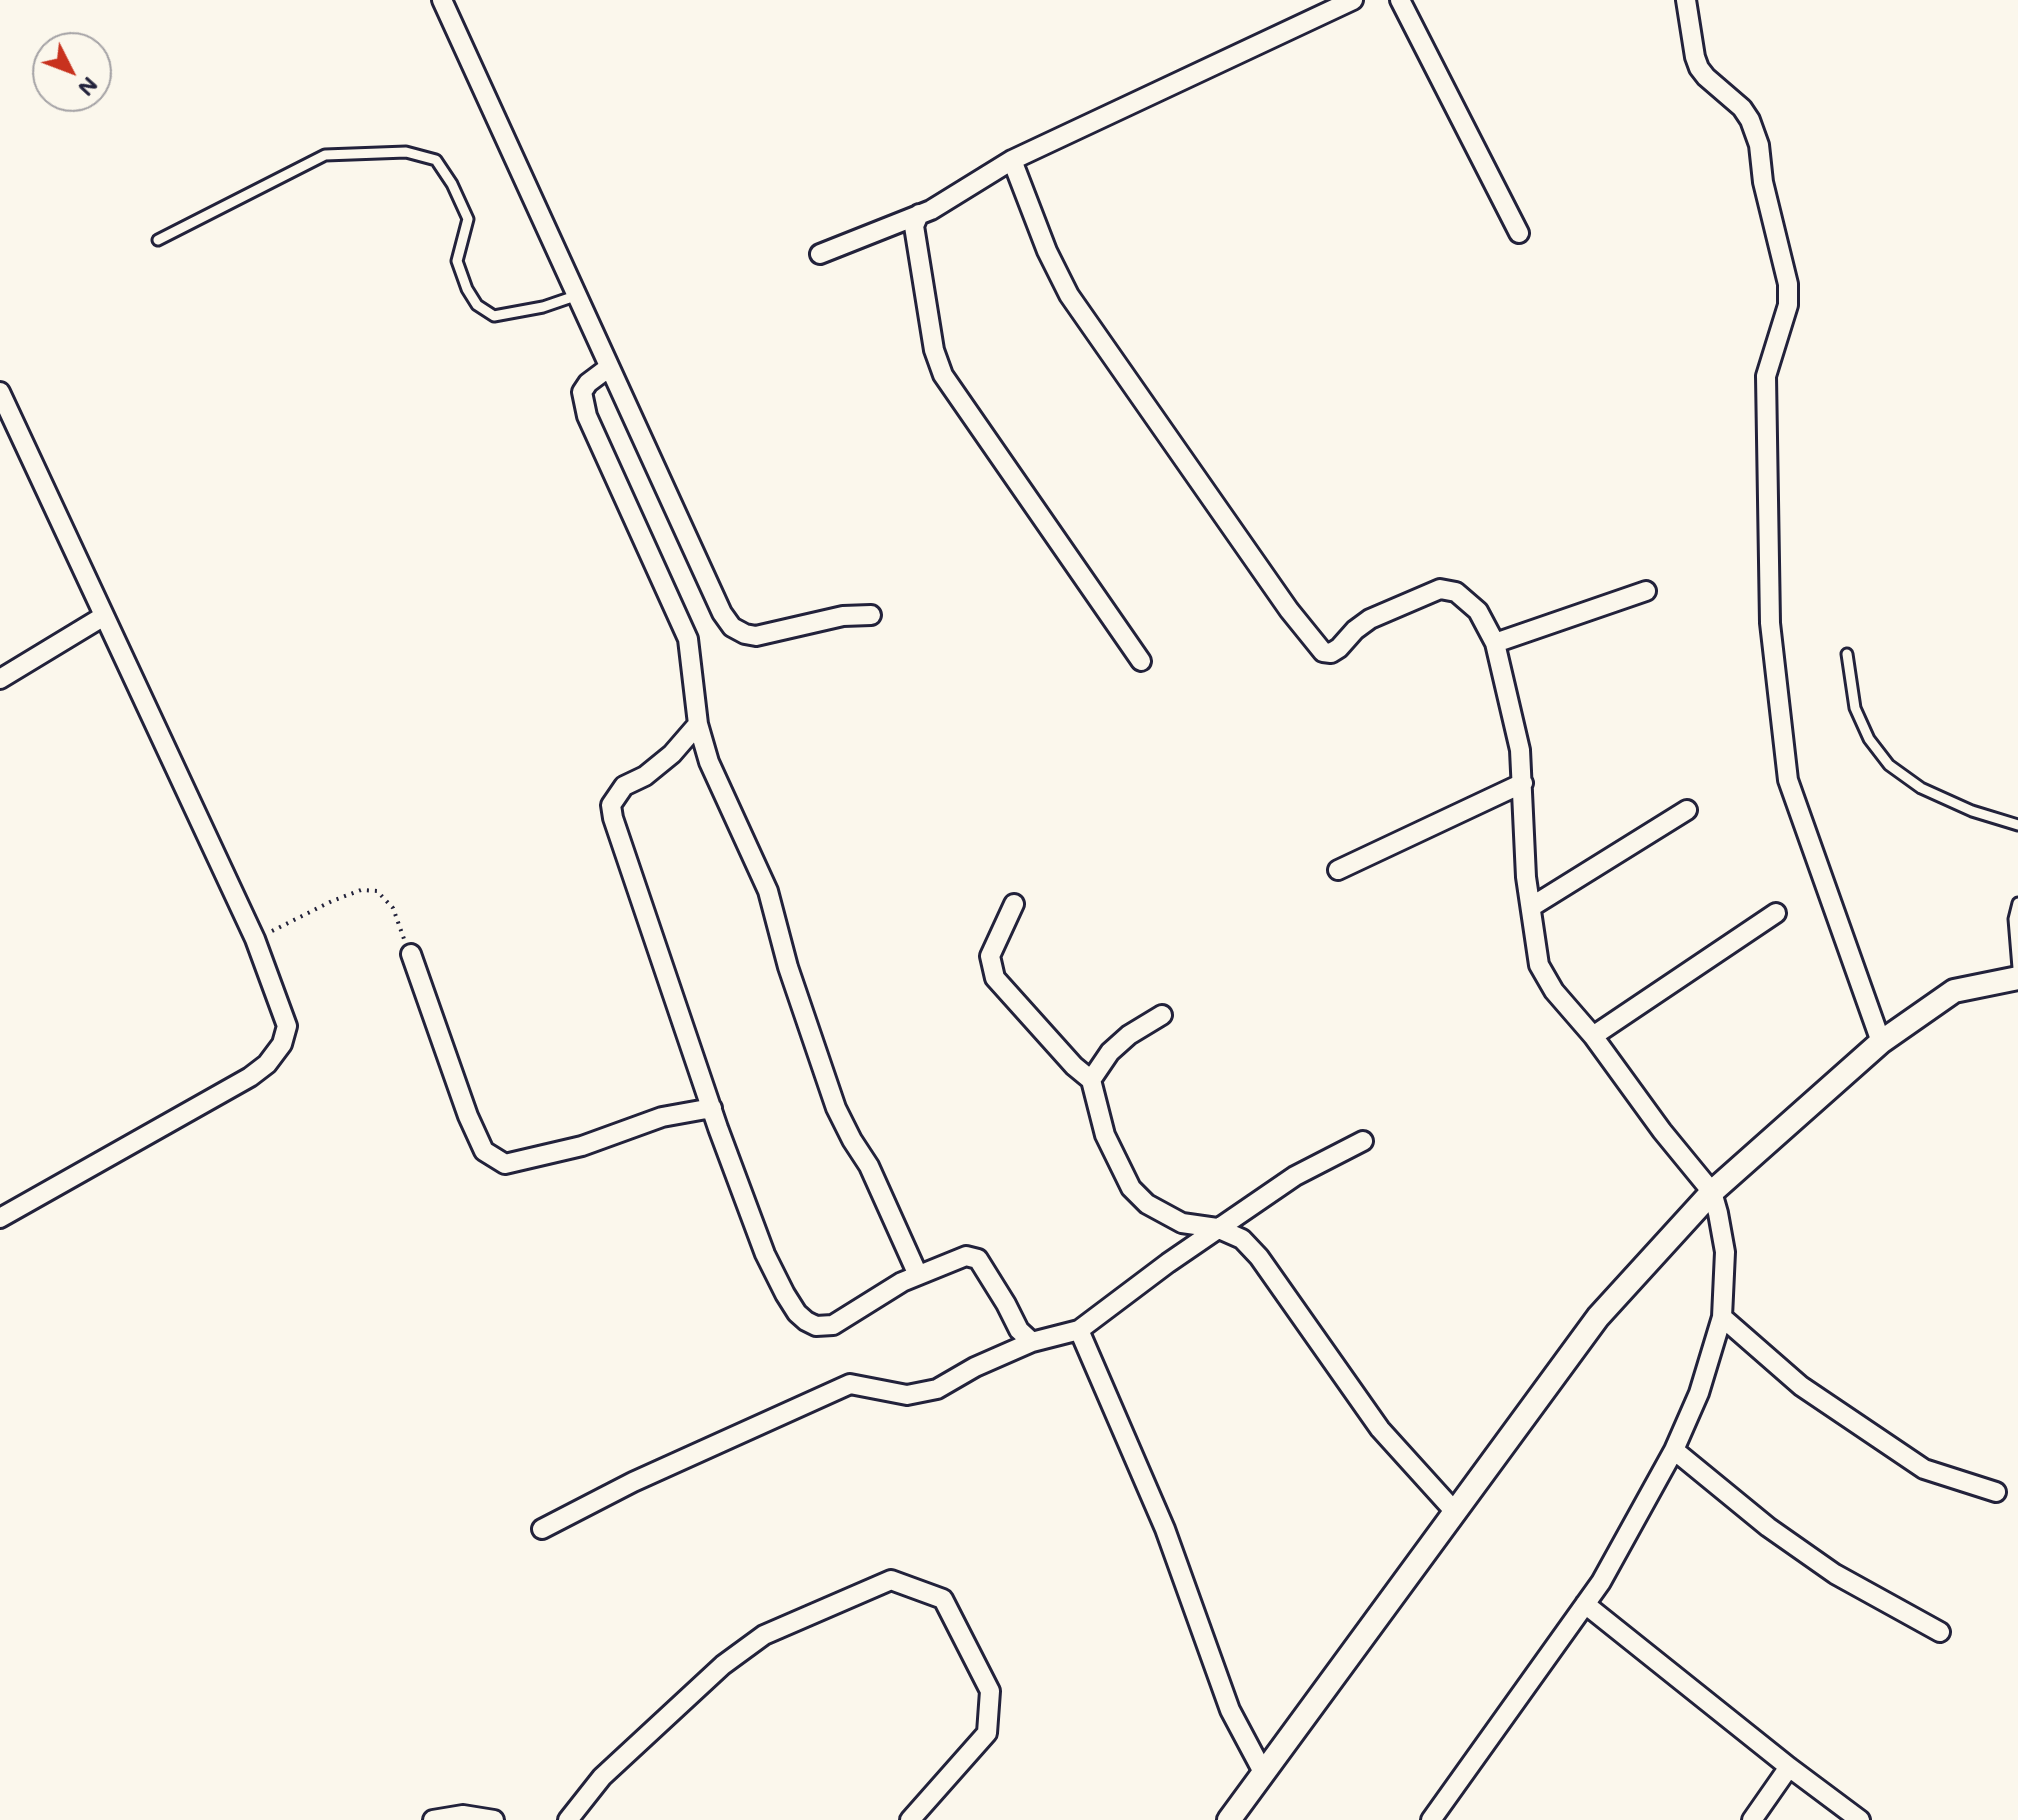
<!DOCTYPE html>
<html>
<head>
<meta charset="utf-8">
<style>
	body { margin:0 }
	#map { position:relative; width:2018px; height:1820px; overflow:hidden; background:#fbf7ec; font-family:Mali,sans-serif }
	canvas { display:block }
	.north { position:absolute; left:32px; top:32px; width:80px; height:80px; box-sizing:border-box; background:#fbf7ec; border:2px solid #a4a2a5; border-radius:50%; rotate:132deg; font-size:22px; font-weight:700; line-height:32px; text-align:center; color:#22223b }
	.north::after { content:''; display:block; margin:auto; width:28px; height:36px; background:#c8321e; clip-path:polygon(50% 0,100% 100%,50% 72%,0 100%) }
</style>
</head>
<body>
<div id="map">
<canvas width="2018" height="1820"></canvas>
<div class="north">N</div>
</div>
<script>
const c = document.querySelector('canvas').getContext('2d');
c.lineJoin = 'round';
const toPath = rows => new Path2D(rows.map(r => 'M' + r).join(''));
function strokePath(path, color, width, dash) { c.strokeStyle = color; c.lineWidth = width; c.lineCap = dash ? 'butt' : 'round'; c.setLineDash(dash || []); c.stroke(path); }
const path = toPath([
	[272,931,332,901,361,890,377,891,393,908,404,939]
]);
const service = toPath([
	[158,240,325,155,406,152,436,160,452,184,468,219,457,261,467,289,477,305,494,316,543,307,578,295],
	[1847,654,1855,708,1869,739,1889,765,1921,788,1972,811,2018,825],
	[2018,903,2014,919,2018,968]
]);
const minor = toPath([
	[442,0,722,613,732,627,745,634,756,636,843,616,871,615],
	[1400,0,1519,233],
	[1686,0,1695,57,1699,68,1706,77,1742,108,1750,120,1759,145,1763,182,1788,284,1788,305,1766,376,1770,623,1788,780,1881,1042],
	[1012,160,1047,251,1069,295,1289,610,1323,652,1331,653,1339,648,1355,630,1370,619,1440,589,1456,592,1478,611,1495,643,1520,750,1526,877,1539,965,1554,991,1593,1036,1662,1131,1712,1192,1718,1213,1725,1252,1722,1317,1699,1393,1674,1450,1601,1582,1431,1820],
	[919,214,914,226,934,350,943,375,1141,661],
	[820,254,931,210,1012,160,1353,0],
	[608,368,588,383,582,392,587,416,688,639,698,724,709,762,768,891,788,967,836,1108,852,1140,869,1166,918,1275],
	[0,392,255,939,287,1026,282,1044,267,1064,250,1077,0,1218],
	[1495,643,1646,591],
	[0,679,104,616],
	[698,724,672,754,645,776,624,786,611,805,613,818,718,1128,765,1254,785,1294,797,1313,806,1321,816,1326,833,1325,902,1282,966,1256,978,1259,1006,1304,1019,1330,1032,1342,1079,1330,1168,1263,1295,1176,1363,1141],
	[1338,870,1523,783],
	[1014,904,990,956,995,978,1074,1066,1091,1080],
	[1531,907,1687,810],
	[411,954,468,1116,484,1151,505,1164,582,1146,662,1117,712,1108],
	[1162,1015,1129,1035,1110,1052,1091,1080,1105,1135,1131,1188,1147,1204,1182,1223,1217,1228,1242,1239,1259,1257,1380,1429,1456,1513],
	[1593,1036,1776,913],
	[1722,1317,1801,1386,1924,1469,1996,1492],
	[1079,1330,1165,1529,1230,1710,1263,1772],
	[1674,1450,1768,1527,1835,1574,1940,1632],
	[542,1529,633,1482,850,1384,907,1395,937,1389,975,1367,1032,1342],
	[1585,1604,1789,1767,1860,1820],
	[433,1820,463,1815,494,1820],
	[568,1820,602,1777,723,1665,764,1635,891,1580,943,1599,990,1691,987,1733,910,1820],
	[1752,1820,1789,1767]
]);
const tertiary = toPath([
	[1229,1820,1598,1317,1712,1192,1881,1042,1954,991,2018,978]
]);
strokePath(service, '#22223b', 15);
strokePath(minor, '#22223b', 24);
strokePath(tertiary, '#22223b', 28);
strokePath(path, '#22223b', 4, [2, 6]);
strokePath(service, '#fbf7ec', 9);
strokePath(minor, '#fbf7ec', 18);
strokePath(tertiary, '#fbf7ec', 22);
</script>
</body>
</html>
